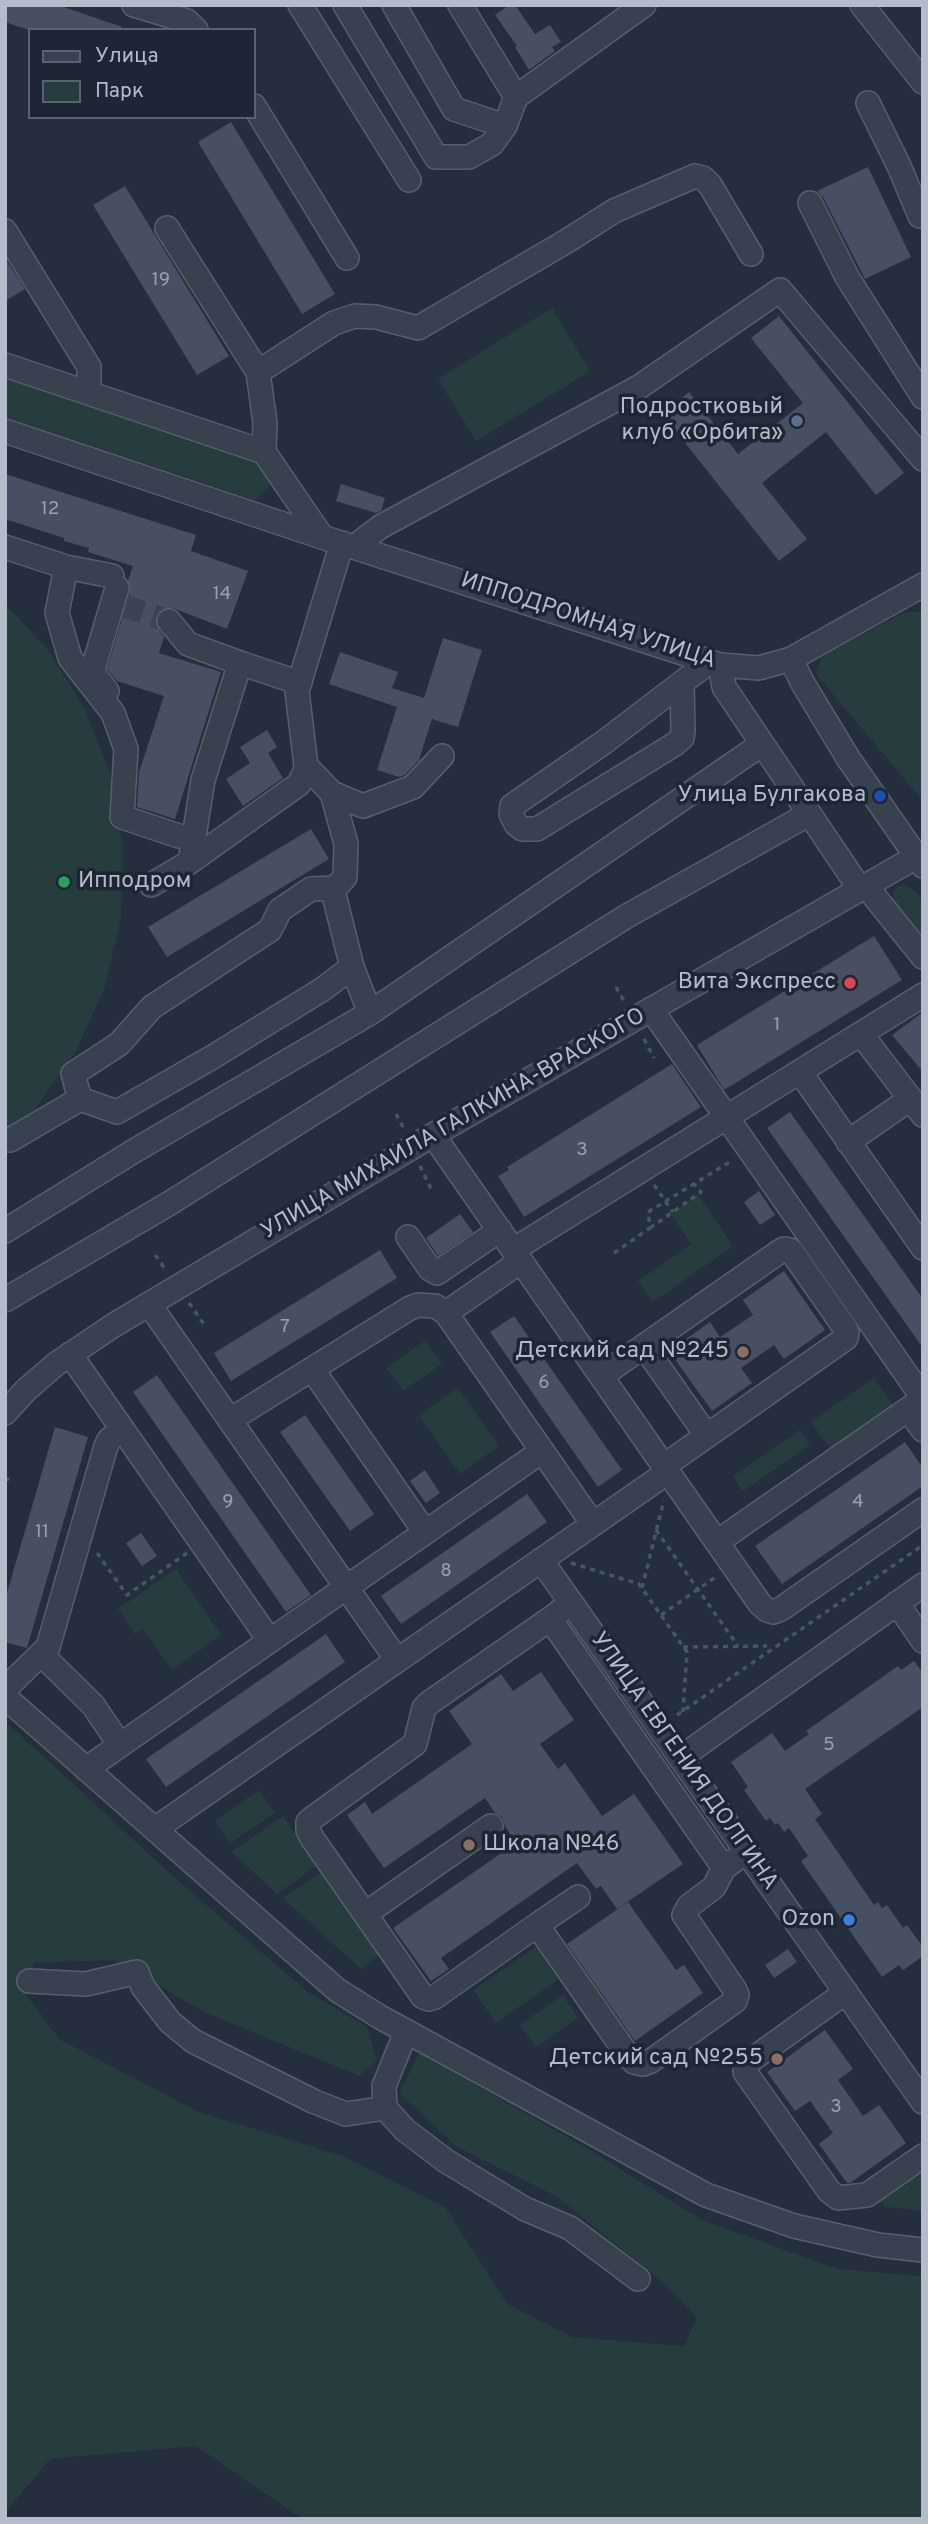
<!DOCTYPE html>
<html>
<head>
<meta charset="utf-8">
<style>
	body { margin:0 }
	#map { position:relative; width:928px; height:2524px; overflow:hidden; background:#242f3e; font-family:Overpass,sans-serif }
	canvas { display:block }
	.frame { position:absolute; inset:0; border:7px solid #b4bcc9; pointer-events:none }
	.legend { position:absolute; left:28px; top:28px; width:228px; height:91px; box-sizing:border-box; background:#1d2633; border:2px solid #59626f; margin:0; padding:9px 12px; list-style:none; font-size:21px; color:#b4bcc9 }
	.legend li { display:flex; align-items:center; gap:14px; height:35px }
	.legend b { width:35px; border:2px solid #59626f }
</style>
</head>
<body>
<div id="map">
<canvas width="928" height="2524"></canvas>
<div class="frame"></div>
<ul class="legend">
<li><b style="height:9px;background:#38414e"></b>Улица</li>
<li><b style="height:19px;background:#263c3f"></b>Парк</li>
</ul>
</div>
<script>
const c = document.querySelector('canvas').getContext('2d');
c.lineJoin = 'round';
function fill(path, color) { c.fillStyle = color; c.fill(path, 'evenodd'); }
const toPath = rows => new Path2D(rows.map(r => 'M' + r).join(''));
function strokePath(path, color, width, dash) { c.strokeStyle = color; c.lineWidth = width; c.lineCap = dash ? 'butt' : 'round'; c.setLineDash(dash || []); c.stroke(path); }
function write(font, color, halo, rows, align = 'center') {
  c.font = font + ' Overpass,sans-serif'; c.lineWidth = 7; c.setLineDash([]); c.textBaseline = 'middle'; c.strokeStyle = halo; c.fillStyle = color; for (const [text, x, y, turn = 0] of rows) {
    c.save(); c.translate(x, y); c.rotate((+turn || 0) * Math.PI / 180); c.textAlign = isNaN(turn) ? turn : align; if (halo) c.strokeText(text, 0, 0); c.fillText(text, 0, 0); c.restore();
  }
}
const green = toPath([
	[552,308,590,371,476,441,438,379],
	[5,377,263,462,272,478,268,489,255,500,5,417],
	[5,604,48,650,86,711,111,777,123,847,121,918,105,987,76,1051,35,1109,5,1137],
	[919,611,923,613,923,801,816,674,821,657,903,613],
	[904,884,916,892,923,901,923,945,905,922,895,903,893,893,897,887],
	[698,1195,733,1246,653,1302,638,1281,691,1244,671,1214],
	[425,1341,442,1364,403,1391,386,1368],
	[874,1378,893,1405,830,1449,811,1422],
	[458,1388,499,1446,460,1474,419,1415],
	[800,1430,810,1445,743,1491,733,1476],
	[176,1569,221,1635,172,1670,143,1629,135,1634,118,1609],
	[5,1721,175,1878,308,1992,367,2027,377,2061,360,2076,206,2013,114,1960,34,1963,25,1993,59,2039,199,2112,343,2156,445,2207,507,2304,572,2337,685,2346,697,2317,665,2284,556,2196,457,2147,399,2093,419,2053,578,2143,702,2220,837,2269,923,2276,923,2519,303,2519,196,2446,50,2459,5,2513],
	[259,1790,275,1813,230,1843,215,1821],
	[283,1816,317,1865,277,1894,232,1852],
	[322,1872,380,1955,361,1969,283,1898],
	[536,1947,559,1979,496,2023,473,1990],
	[563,1995,578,2018,536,2047,520,2025],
	[923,2162,923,2211,885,2207,876,2195]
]);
const building = toPath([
	[5,5,58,5,122,27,122,30,29,30,5,22],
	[509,5,515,5,535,34,550,25,561,42,552,47,555,51,529,70,515,47,517,46,495,15],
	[231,122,335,294,302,314,198,142],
	[868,167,911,257,865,279,823,197,817,191],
	[125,186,229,356,197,375,93,205],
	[5,258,25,289,5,301],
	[779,316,904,473,876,495,826,432,762,483,807,539,779,561,662,414,689,392,738,454,803,403,751,338],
	[5,474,196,535,191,551,248,571,227,629,173,608,161,610,156,617,155,624,164,637,159,653,221,672,175,819,137,807,139,772,164,696,117,681,107,669,130,592,128,580,133,566,88,552,89,548,64,541,64,538,5,519],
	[341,484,385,498,381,511,376,513,336,501],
	[443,638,482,650,458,727,432,719,419,760,405,775,399,777,377,770,397,707,329,684,340,652,398,672,392,688,424,698],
	[267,730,277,747,268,753,283,778,243,806,226,779,250,763,240,747],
	[311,829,329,859,167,957,148,927],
	[874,936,902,980,724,1090,697,1045],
	[923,1012,923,1072,892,1035],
	[672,1064,701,1107,524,1217,498,1176,509,1170,507,1167],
	[790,1112,923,1299,923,1348,767,1128],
	[759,1191,775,1215,760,1225,744,1202],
	[460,1214,473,1232,438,1256,426,1238],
	[380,1250,397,1278,231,1381,214,1353],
	[784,1271,825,1330,784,1359,774,1345,741,1368,752,1383,712,1411,669,1351,710,1322,720,1337,753,1315,743,1300],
	[514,1316,622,1470,598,1487,490,1332],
	[157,1375,311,1595,286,1612,133,1392],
	[305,1415,374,1514,350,1531,280,1432],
	[55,1427,88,1437,27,1648,5,1642,5,1600],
	[905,1442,923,1468,923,1486,782,1584,755,1546],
	[425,1470,440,1493,426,1503,410,1481],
	[527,1494,547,1522,401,1624,381,1596],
	[141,1533,157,1556,142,1566,126,1543],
	[326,1634,345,1662,166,1787,146,1759],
	[914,1661,923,1673,923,1707,805,1789,822,1814,815,1819,874,1905,878,1902,882,1908,887,1905,903,1928,907,1925,923,1947,923,1956,903,1970,899,1965,882,1977,801,1861,808,1856,789,1828,784,1832,778,1823,775,1825,770,1818,766,1821,744,1790,748,1787,731,1762,772,1733,785,1751,809,1734,806,1731,898,1666,901,1670],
	[541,1672,574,1720,540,1744,558,1769,565,1763,602,1816,634,1794,683,1864,617,1909,601,1886,596,1889,577,1863,441,1958,449,1969,431,1981,393,1928,516,1843,505,1826,502,1817,495,1813,485,1798,384,1868,347,1815,365,1802,372,1814,472,1744,449,1711,501,1674,513,1691],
	[628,1902,676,1970,684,1965,703,1993,635,2041,567,1944],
	[788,1949,797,1962,774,1978,765,1965],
	[825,2030,853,2069,838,2080,863,2116,879,2105,906,2143,850,2183,847,2183,819,2144,833,2133,810,2101,795,2111,767,2072]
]);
const minorTunnel = toPath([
	[121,605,169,621]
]);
const path = toPath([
	[616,987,624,1001],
	[644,1039,654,1058],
	[396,1114,404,1129],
	[420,1166,432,1191],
	[654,1185,673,1212],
	[650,1228,701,1192,694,1184],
	[614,1253,650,1228,648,1212,733,1160],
	[155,1255,166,1270],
	[189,1303,206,1327],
	[5,1478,9,1480],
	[656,1530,738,1646],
	[97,1553,127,1595,187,1553],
	[571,1563,639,1584,687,1652,683,1712],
	[642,1588,664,1500],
	[661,1615,717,1576],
	[683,1647,767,1646],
	[677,1715,923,1545]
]);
const minor = toPath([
	[134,5,187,21,196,30],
	[300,5,409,180],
	[345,5,436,157,469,157,492,144,505,126],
	[394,5,454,109,505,126,516,97,644,5],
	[460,5,516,97],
	[862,5,923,82],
	[868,103,899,166,920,216],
	[254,106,347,258],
	[810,203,847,277,923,397],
	[167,228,258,372],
	[5,231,89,367,89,393],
	[5,365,264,452,322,537],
	[5,431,322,537,720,665,759,668,791,659,923,585],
	[264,452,265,423,258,372,334,323,355,316,376,317,418,328,567,241,614,211,695,176,703,178,710,185,751,254],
	[342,543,297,691,306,766,332,793,363,806,413,787,442,756],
	[5,547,66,567,112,576],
	[354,547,380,527,639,387,780,290,923,459],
	[66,567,57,613,70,658,113,713,126,749,122,817,179,836],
	[169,621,188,644,240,663],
	[791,659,802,682,848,758,923,866],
	[720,665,724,687,860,889],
	[682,683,683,731,682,738,675,744,537,829,522,829,516,824,511,814,512,806,522,799,603,743,709,662],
	[107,691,92,672,117,588],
	[332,793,346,844,345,877,335,888,334,895,352,967,370,1013,762,744],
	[190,862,203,780,240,663,300,683],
	[151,885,190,862,299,784,307,767],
	[866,886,923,957],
	[651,1009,923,1398],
	[861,1034,923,1115],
	[800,1072,923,1248],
	[80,1099,117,1112,211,1058,323,989,352,967],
	[433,1135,760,1604,767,1610,773,1612,781,1609,923,1510],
	[10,1140,80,1099,73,1074,119,1044,152,1007,270,930,280,910,311,889,335,888],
	[848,1142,910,1099],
	[5,1231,134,1151,370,1013],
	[408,1237,430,1269,437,1273,500,1230],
	[513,1250,923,995],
	[5,1300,170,1203,627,916,809,814],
	[149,1304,397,1660],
	[446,1313,521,1261],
	[644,1346,707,1436],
	[70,1354,270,1641],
	[312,1369,425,1532],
	[601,1376,779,1252,784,1249,790,1250,794,1255,845,1328,847,1333,846,1338,664,1466],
	[908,1409,923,1430],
	[5,1413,26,1390,56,1364,114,1325,433,1135,916,857],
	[230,1420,410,1308,418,1305,435,1306,446,1313,593,1524],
	[717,1542,923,1399],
	[541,1560,923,2102],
	[897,1603,923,1641],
	[563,1609,550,1619,724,1868,735,1860],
	[550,1619,429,1703,424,1708,415,1744,314,1817,308,1822,308,1830,312,1838,423,1997,429,1999,435,1997,537,1925,629,2057,634,2062,643,2064,651,2061,735,2001,737,1995,735,1990,684,1915,689,1906,714,1887,724,1868],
	[41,1654,93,1705,120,1745],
	[5,1689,48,1647,106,1446,109,1440,122,1429],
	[5,1697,337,1990,380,2017,706,2195,794,2226,878,2245,923,2250],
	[680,1758,923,1585],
	[86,1769,542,1451],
	[155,1829,668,1472],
	[365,1914,491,1826],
	[537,1925,578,1897],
	[29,1981,86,1984,137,1972,143,1987,170,2022,193,2041,315,2102,346,2114,385,2108],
	[846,1992,750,2061,746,2065,745,2072,829,2191,838,2198,867,2195,923,2156],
	[406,2032,384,2086,385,2108,405,2130,446,2161,525,2209,570,2228,638,2279]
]);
const markers = [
	[797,421,7,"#5c6f8a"],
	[880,796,7,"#1a4fb4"],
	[64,882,7,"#2e9e5b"],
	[850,983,7,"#e0444e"],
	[743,1352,7,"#8d6e63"],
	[469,1845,7,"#8d6e63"],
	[849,1920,7,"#3f7fe0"],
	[777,2059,7,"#8d6e63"]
];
const numberNames = [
	["19",161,281],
	["12",50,510],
	["14",222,595],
	["1",777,1026],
	["3",582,1151],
	["7",285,1328],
	["6",544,1384],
	["9",228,1503],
	["4",858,1503],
	["11",42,1533],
	["8",446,1572],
	["5",829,1746],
	["3",836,2108]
];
const poiNames = [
	["Подростковый",783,408],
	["клуб «Орбита»",783,434],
	["Улица Булгакова",866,796],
	["Ипподром",78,882,"left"],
	["Вита Экспресс",836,983],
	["Детский сад №245",729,1352],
	["Школа №46",483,1845,"left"],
	["Ozon",835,1920],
	["Детский сад №255",763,2059]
];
const streetNames = [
	["ИППОДРОМНАЯ УЛИЦА",588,622,18],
	["УЛИЦА МИХАИЛА ГАЛКИНА-ВРАСКОГО",454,1125,-30],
	["УЛИЦА ЕВГЕНИЯ ДОЛГИНА",683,1762,55]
];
fill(green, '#263c3f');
fill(building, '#455162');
strokePath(minorTunnel, '#3a4453', 23, [23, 11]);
strokePath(minor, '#565f6c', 26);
strokePath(path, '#44595c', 3.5, [5, 5]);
strokePath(minor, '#38414e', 23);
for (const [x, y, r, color] of markers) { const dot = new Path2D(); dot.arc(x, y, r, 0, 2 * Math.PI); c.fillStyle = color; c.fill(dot); strokePath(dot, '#1d2633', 2.5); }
write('19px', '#98a1af', null, numberNames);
write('23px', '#b4bcc9', '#1d2633', poiNames, 'right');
write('23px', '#b4bcc9', '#1d2633', streetNames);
</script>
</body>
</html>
